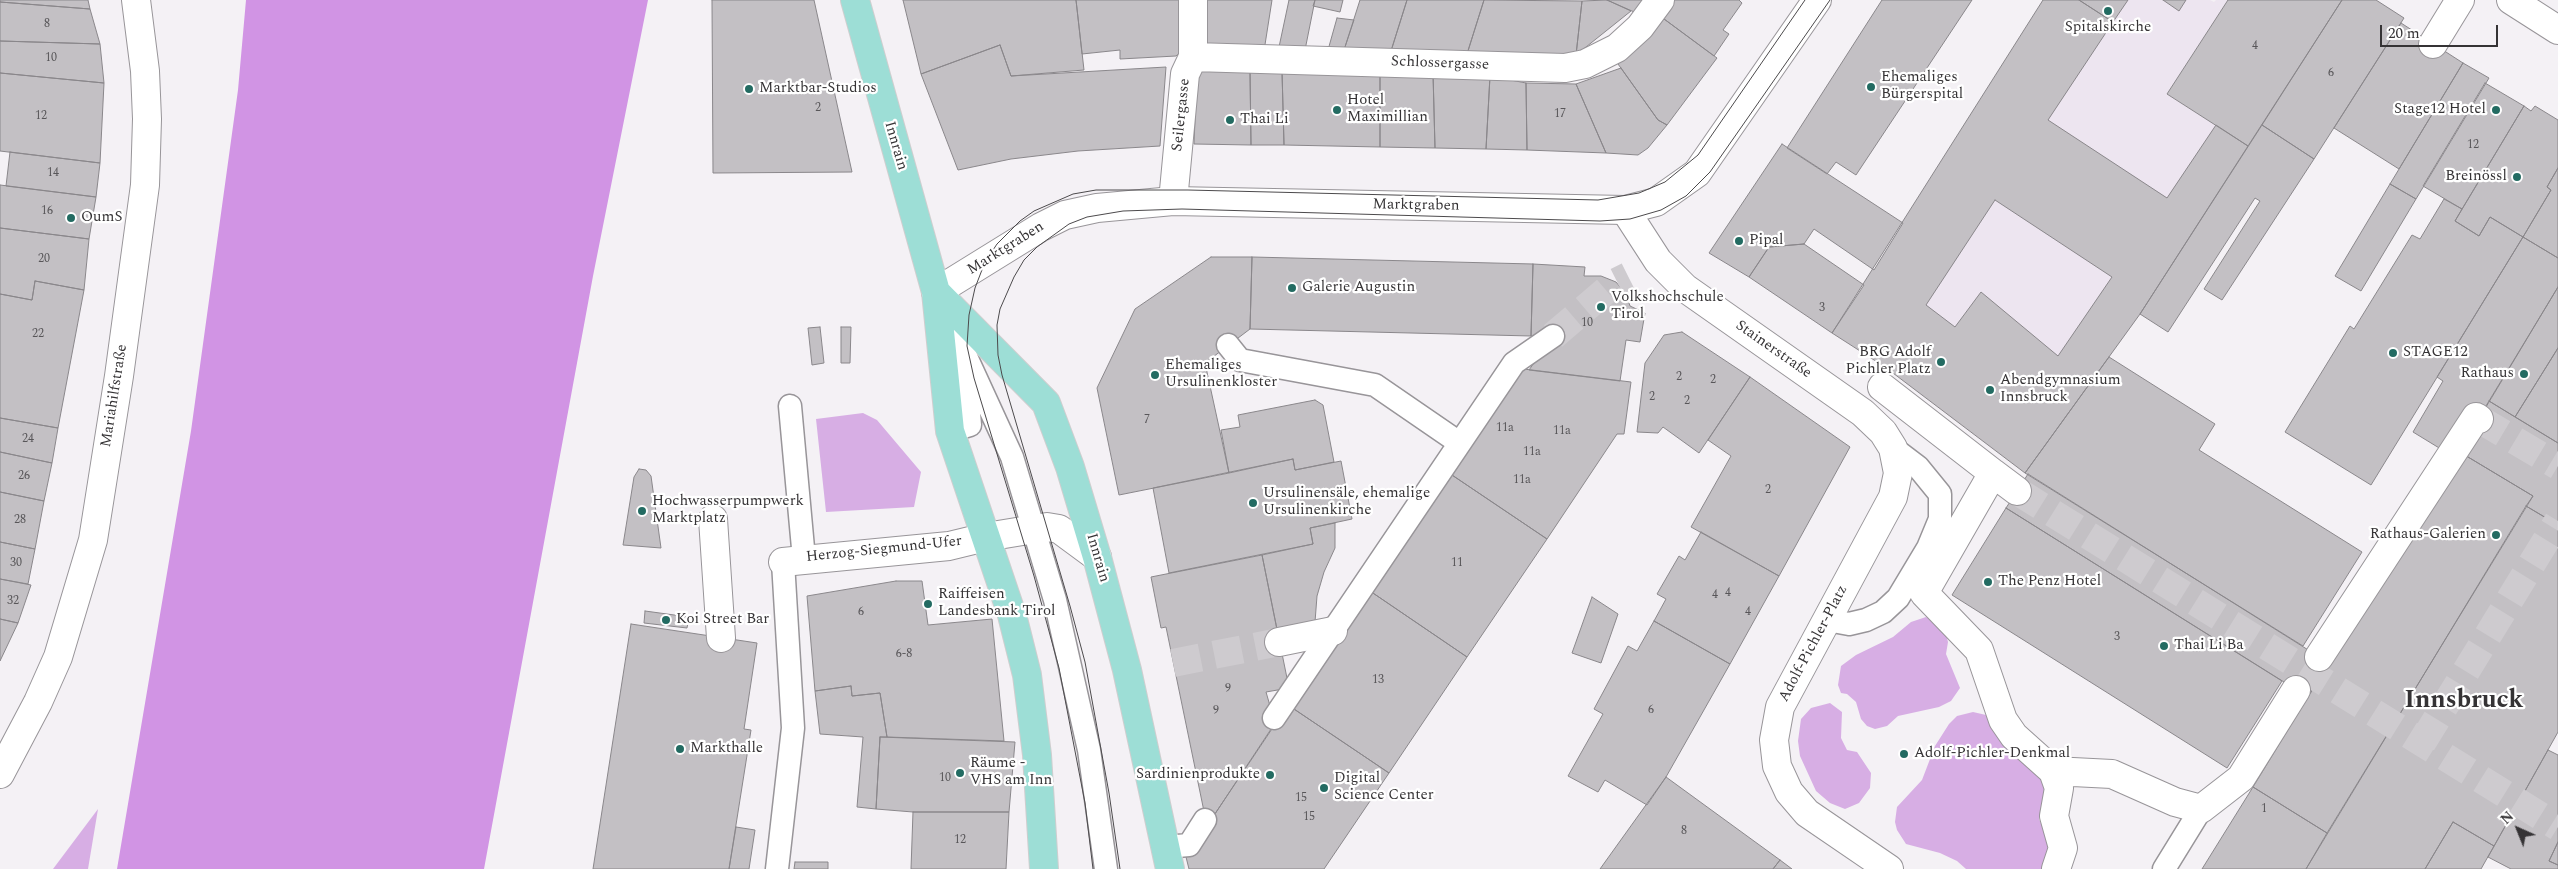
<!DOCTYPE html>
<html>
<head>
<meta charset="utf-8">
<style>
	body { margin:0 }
	#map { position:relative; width:2558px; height:869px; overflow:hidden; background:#f4f1f5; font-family:Spectral,serif }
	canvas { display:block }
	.north { position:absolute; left:2493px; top:804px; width:50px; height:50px; -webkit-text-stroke:4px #fff; paint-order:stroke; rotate:316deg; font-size:14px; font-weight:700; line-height:20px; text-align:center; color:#353335 }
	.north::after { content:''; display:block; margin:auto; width:18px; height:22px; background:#353335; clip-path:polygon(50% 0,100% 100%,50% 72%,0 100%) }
	.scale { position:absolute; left:2380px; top:25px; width:118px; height:22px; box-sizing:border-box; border:2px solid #353335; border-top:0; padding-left:6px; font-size:15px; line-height:18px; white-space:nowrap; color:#353335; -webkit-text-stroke:4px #fff; paint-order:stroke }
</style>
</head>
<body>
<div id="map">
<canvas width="2558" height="869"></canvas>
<div class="north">N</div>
<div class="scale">20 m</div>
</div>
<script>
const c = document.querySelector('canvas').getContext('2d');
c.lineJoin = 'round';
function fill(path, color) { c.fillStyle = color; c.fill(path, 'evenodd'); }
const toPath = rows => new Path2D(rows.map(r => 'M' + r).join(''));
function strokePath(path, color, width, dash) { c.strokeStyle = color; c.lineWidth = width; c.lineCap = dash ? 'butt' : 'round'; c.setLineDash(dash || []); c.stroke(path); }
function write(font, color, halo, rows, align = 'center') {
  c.font = font + ' Spectral,serif'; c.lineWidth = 4.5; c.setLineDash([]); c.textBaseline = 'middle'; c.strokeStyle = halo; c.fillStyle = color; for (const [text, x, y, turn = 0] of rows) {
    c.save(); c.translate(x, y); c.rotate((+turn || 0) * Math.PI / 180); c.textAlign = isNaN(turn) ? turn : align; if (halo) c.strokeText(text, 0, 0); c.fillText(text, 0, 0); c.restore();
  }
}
const built = toPath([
	[2128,0,2163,0,2179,10,2186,0,2210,0,2214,2,2216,0,2228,0,2167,94,2248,146,2140,314,2025,473,1874,270]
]);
const green = toPath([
	[863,413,877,420,921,472,914,507,826,512,816,419],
	[1926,617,1944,627,1948,642,1946,654,1960,688,1951,701,1939,707,1898,716,1887,726,1875,729,1867,726,1861,719,1856,702,1847,694,1841,693,1838,685,1841,666,1856,655,1893,637,1911,622],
	[1830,703,1842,712,1841,738,1847,750,1857,752,1871,773,1870,788,1859,803,1845,809,1830,803,1816,791,1800,756,1798,741,1801,719,1811,708],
	[1973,712,1986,715,1997,725,2012,755,2034,767,2048,786,2039,819,2054,853,2044,869,1966,869,1957,861,1940,853,1906,844,1897,830,1895,822,1897,807,1922,780,1935,746,1949,724,1957,716],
	[98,809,88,869,53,869]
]);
const water = toPath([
	[246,0,648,0,593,276,484,869,117,869,191,431,238,90]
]);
const building = toPath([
	[0,0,88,0,90,9,0,2,0,0],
	[712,0,814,0,852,172,713,173,712,0],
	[903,0,1076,0,1084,70,1011,76,1000,45,921,74,903,0],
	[1076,0,1186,0,1188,46,1176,56,1120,59,1120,50,1082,54,1076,0],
	[1207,0,1272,0,1264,51,1206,51,1207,0],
	[1289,0,1315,0,1305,50,1279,47,1289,0],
	[1315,0,1343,0,1340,12,1313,6,1315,0],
	[1360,0,1407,0,1391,51,1344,50,1360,0],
	[1407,0,1484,0,1467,54,1391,51,1407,0],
	[1484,0,1582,1,1576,55,1467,54,1484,0],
	[1607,0,1651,0,1641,15,1607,0],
	[1607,0,1631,11,1576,55,1582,1,1607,0],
	[1670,0,1739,0,1742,3,1723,30,1729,34,1714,56,1660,16,1670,0],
	[1882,0,1972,0,1856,175,1836,162,1827,174,1787,148,1882,0],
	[2043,0,2079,0,2113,22,2048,120,2167,198,2216,125,2248,146,2140,314,2025,473,1885,367,1832,333,2043,0],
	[1995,200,2112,277,2058,356,1981,292,1955,327,1926,305,1995,200],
	[2079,0,2128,0,2113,22,2079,0],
	[2163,0,2186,0,2179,11,2163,0],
	[2228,0,2342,0,2248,146,2167,94,2228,0],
	[2342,0,2376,0,2404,18,2314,159,2262,125,2342,0],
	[0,2,90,9,100,44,0,41,0,2],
	[1660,16,1717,58,1667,125,1658,120,1618,64,1647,33,1660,16],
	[1337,18,1354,20,1344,50,1328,50,1337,18],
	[2401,23,2463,63,2399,169,2334,128,2401,23],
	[0,41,100,44,104,83,0,73,0,41],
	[1000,45,1011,76,1166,67,1160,146,1078,151,1011,159,958,170,921,74,1000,45],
	[2463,63,2489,78,2416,199,2390,184,2463,63],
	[1621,68,1658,120,1667,125,1648,148,1638,155,1606,153,1576,84,1621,68],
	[1197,69,1250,71,1251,145,1194,144,1197,69],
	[1250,71,1282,71,1284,145,1251,145,1250,71],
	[1282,71,1380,71,1380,147,1284,145,1282,71],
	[1380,71,1433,73,1435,148,1380,147,1380,71],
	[0,73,104,83,100,163,0,151,0,73],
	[1433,73,1490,76,1486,149,1435,148,1433,73],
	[1490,76,1526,83,1527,150,1486,149,1490,76],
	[1526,83,1576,84,1606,153,1527,150,1526,83],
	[2485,83,2524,106,2462,209,2423,186,2485,83],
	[2524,106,2531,111,2535,106,2558,120,2558,168,2547,187,2551,190,2523,237,2490,217,2479,236,2455,221,2524,106],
	[2262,125,2314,159,2222,300,2204,289,2260,201,2255,198,2168,332,2140,314,2262,125],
	[1782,144,1903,223,1874,270,1814,229,1804,244,1769,247,1749,277,1709,253,1782,144],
	[10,152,100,163,96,197,6,186,10,152],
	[2558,168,2558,258,2523,237,2551,190,2547,187,2558,168],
	[2390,184,2416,199,2361,291,2335,276,2390,184],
	[0,185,96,197,89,239,0,228,0,185],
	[2444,199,2462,209,2455,221,2479,236,2490,217,2523,237,2371,485,2285,432,2350,326,2354,329,2412,235,2420,239,2444,199],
	[0,228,89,239,84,290,35,281,32,300,0,294,0,228],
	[2523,237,2558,258,2558,287,2486,407,2479,403,2449,454,2413,432,2443,381,2437,377,2523,237],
	[1804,244,1864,285,1832,333,1749,277,1769,247,1804,244],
	[1211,257,1252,257,1250,329,1205,363,1229,473,1119,495,1097,388,1135,309,1211,257],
	[1252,257,1533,264,1531,336,1250,329,1252,257],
	[1533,264,1585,267,1584,276,1601,276,1616,282,1626,294,1630,306,1645,313,1640,342,1626,340,1620,381,1529,370,1553,336,1531,336,1533,264],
	[35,281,84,290,58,428,0,418,0,294,32,300,35,281],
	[2558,287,2558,348,2515,417,2489,401,2558,287],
	[820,327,824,363,812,365,808,328,820,327],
	[841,327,851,327,850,363,841,363,841,327],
	[1682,332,1750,377,1699,453,1663,427,1658,433,1637,432,1645,363,1664,335,1682,332],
	[2558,348,2558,443,2515,417,2558,348],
	[2109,357,2215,424,2199,450,2362,552,2303,646,2025,473,2109,357],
	[1515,368,1631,382,1624,434,1617,434,1547,539,1446,471,1515,368],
	[1750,377,1850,447,1779,576,1691,527,1731,456,1708,440,1750,377],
	[1315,400,1323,405,1334,462,1295,470,1293,459,1229,473,1221,430,1240,427,1238,415,1315,400],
	[2489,401,2558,443,2558,525,2526,506,2533,496,2458,451,2489,401],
	[0,418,58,428,52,463,0,452,0,418],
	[2458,451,2533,496,2327,833,2253,787,2458,451],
	[0,452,52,463,44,501,0,492,0,452],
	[1293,459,1295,470,1341,461,1352,519,1310,528,1313,544,1169,573,1153,488,1293,459],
	[639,469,646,470,651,476,661,548,623,545,634,477,639,469],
	[1446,471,1547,539,1467,657,1367,589,1446,471],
	[2028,474,2329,663,2308,697,2006,508,2028,474],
	[0,492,44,501,35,549,0,542,0,492],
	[2526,506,2558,525,2558,732,2494,846,2453,822,2425,869,2306,869,2526,506],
	[2006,508,2282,681,2227,768,1952,595,2006,508],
	[1335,523,1335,548,1324,572,1317,596,1315,622,1277,630,1262,555,1313,544,1310,528,1335,523],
	[1701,532,1779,576,1730,664,1654,621,1666,599,1657,594,1679,556,1685,560,1701,532],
	[0,542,35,549,28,584,0,579,0,542],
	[1262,555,1289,688,1266,692,1275,723,1207,826,1166,627,1161,628,1151,577,1262,555],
	[0,579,31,585,18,623,0,619,0,579],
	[896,581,922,581,928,625,992,619,1004,741,887,737,880,693,852,696,851,686,815,691,807,596,896,581],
	[1367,589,1467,657,1389,773,1288,705,1367,589],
	[1592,597,1618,614,1601,663,1572,653,1592,597],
	[645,611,689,617,687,628,644,623,645,611],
	[0,619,18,623,0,661,0,619],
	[1654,621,1730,664,1666,777,1647,805,1605,780,1598,792,1568,776,1603,714,1594,709,1628,646,1637,651,1654,621],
	[631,624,757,643,744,729,751,730,729,869,593,869,631,624],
	[851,686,852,696,880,693,887,737,880,737,876,809,857,807,863,737,820,734,815,691,851,686],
	[1288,705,1389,773,1324,869,1189,869,1186,857,1288,705],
	[880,737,1015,742,1009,812,913,812,876,809,880,737],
	[2548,750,2558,755,2558,842,2549,861,2558,865,2558,869,2511,869,2488,857,2548,750],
	[1666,777,1780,860,1773,869,1600,869,1666,777],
	[2253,787,2327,833,2306,869,2202,869,2253,787],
	[913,812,1009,812,1006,869,911,869,913,812],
	[2453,822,2494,846,2481,869,2425,869,2453,822],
	[736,827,755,830,749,869,729,869,736,827],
	[2558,842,2558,865,2549,861,2558,842],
	[1780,860,1792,869,1773,869,1780,860],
	[795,862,828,862,828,869,794,869,795,862]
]);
const pedestrianTunnel = toPath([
	[1553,336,1616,282,1628,276],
	[2479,419,2558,466],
	[2017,491,2558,827],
	[1173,663,1279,642],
	[2422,743,2558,521]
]);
const service = toPath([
	[941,302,1012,457,1055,600,1089,750,1106,869],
	[1228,345,1240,360,1375,385,1458,442],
	[790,406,804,559],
	[950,431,970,425,965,367],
	[1827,620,1849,624,1866,620,1883,612,1898,598,1928,548,1940,519,1940,494,1918,467,1893,448],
	[1274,718,1514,363,1553,336],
	[1165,847,1189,845,1205,820],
	[777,869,793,728,783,562],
	[2164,869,2201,809]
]);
const pedestrian = toPath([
	[2511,0,2558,30],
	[2433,44,2460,0],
	[1193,57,1565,68,1585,64,1617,48,1640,27,1660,0],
	[1173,201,1185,74,1193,57,1193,0],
	[1882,387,1993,473,1924,593,1979,650,2003,720,2014,736,2053,771,2059,788,2054,816,2063,848,2056,869],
	[1993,473,2017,491],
	[713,519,721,638],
	[1279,642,1333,631],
	[2319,657,2476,417,2479,419],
	[2053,771,2112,774,2175,802,2201,809,2241,778,2296,690]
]);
const minor = toPath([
	[1625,210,1658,261,1685,288,1863,413,1883,432,1893,448,1898,473,1893,497,1780,707,1774,740,1777,766,1789,792,1807,813,1889,869],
	[783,562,949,546,986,537,1047,527,1059,529,1097,557]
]);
const tertiary = toPath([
	[936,292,1041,227,1065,215,1097,208,1173,201,1625,210,1656,202,1697,173,1817,0],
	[0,774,38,702,58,657,93,540,119,376,145,185,147,119,145,71,136,0]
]);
const primary = toPath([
	[855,0,936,292,950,431,1012,615,1027,675,1037,755,1044,869],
	[936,292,1046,403,1070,467,1097,557,1127,670,1170,869]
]);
const tram = toPath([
	[1093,869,1085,803,1059,668,1034,576,974,378,967,346,969,315,975,288,985,262,997,244,1020,221,1034,211,1073,194,1096,190,1188,190,1598,200,1639,193,1665,182,1698,155,1805,0],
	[1120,869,1109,793,1085,662,1070,606,1002,375,998,355,997,325,1000,309,1014,277,1024,260,1037,247,1069,224,1087,217,1123,211,1182,209,1600,221,1630,219,1661,210,1686,196,1710,172,1830,0]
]);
const markers = [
	[2108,11,5,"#236b62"],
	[1871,87,5,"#236b62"],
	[749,89,5,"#236b62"],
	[1337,110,5,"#236b62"],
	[2496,110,5,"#236b62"],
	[1230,120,5,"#236b62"],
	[2517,177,5,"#236b62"],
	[71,218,5,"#236b62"],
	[1739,241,5,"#236b62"],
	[1292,288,5,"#236b62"],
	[1601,307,5,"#236b62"],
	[2393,353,5,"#236b62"],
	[1941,362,5,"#236b62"],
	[2524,374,5,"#236b62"],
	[1155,375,5,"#236b62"],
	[1990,390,5,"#236b62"],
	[1253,503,5,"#236b62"],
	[642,511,5,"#236b62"],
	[2496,535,5,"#236b62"],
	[1988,582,5,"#236b62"],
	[928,604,5,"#236b62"],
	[666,620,5,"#236b62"],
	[2164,646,5,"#236b62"],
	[680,749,5,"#236b62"],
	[1904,754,5,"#236b62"],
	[960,773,5,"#236b62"],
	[1270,775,5,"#236b62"],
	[1324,788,5,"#236b62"]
];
const numberNames = [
	["8",47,25],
	["4",2255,47],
	["10",51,59],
	["6",2331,74],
	["2",818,109],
	["17",1560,115],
	["12",41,117],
	["12",2473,146],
	["14",53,174],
	["16",47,212],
	["20",44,260],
	["3",1822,309],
	["10",1587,324],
	["22",38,335],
	["2",1679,378],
	["2",1713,381],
	["2",1652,398],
	["2",1687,402],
	["7",1147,421],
	["11a",1505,429],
	["11a",1562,432],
	["24",28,440],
	["11a",1532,453],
	["26",24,477],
	["11a",1522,481],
	["2",1768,491],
	["28",20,521],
	["30",16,564],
	["11",1457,564],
	["4",1728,594],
	["4",1715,596],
	["32",13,602],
	["6",861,613],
	["4",1748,613],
	["3",2117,638],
	["6-8",904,655],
	["13",1378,681],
	["9",1228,690],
	["6",1651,711],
	["9",1216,712],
	["10",945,779],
	["15",1301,799],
	["1",2264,810],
	["15",1309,818],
	["8",1684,832],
	["12",960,841]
];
const poiNames = [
	["Spitalskirche",2108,28,"center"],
	["Ehemaliges",1881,78],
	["Bürgerspital",1881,95],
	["Marktbar-Studios",759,89],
	["Hotel",1347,101],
	["Maximillian",1347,118],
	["Stage12 Hotel",2486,110,"right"],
	["Thai Li",1240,120],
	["Breinössl",2507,177,"right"],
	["OumS",81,218],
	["Pipal",1749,241],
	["Galerie Augustin",1302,288],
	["Volkshochschule",1611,298],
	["Tirol",1611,315],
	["BRG Adolf",1931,353,"right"],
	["Pichler Platz",1931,370,"right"],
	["STAGE12",2403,353],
	["Ehemaliges",1165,366],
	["Ursulinenkloster",1165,383],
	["Rathaus",2514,374,"right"],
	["Abendgymnasium",2000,381],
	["Innsbruck",2000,398],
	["Ursulinensäle, ehemalige",1263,494],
	["Ursulinenkirche",1263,511],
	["Hochwasserpumpwerk",652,502],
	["Marktplatz",652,519],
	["Rathaus-Galerien",2486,535,"right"],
	["The Penz Hotel",1998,582],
	["Raiffeisen",938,595],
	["Landesbank Tirol",938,612],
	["Koi Street Bar",676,620],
	["Thai Li Ba",2174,646],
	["Markthalle",690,749],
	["Adolf-Pichler-Denkmal",1914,754],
	["Räume -",970,764],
	["VHS am Inn",970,781],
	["Sardinienprodukte",1260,775,"right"],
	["Digital",1334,779],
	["Science Center",1334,796]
];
const streetNames = [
	["Schlossergasse",1440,64,2],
	["Seilergasse",1182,115,-84],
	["Innrain",895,146,74],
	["Marktgraben",1416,206,1],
	["Marktgraben",1006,249,-32],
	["Stainerstraße",1773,350,35],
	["Mariahilfstraße",115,396,-81],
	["Herzog-Siegmund-Ufer",884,550,-6],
	["Innrain",1097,558,74],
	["Adolf-Pichler-Platz",1814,644,-62]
];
const townNames = [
	["Innsbruck",2464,702]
];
fill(built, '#ede5f0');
fill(green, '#d7aee4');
fill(water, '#d194e4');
fill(building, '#c3c0c4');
strokePath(building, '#8a878b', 1);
strokePath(pedestrianTunnel, '#cecbcf', 28, [28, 14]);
strokePath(service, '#989599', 25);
strokePath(pedestrian, '#989599', 30);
strokePath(minor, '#989599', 30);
strokePath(tertiary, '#989599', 30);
strokePath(primary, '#cfcecf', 30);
strokePath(service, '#fff', 22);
strokePath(pedestrian, '#fff', 28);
strokePath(minor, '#fff', 28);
strokePath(tertiary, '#fff', 28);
strokePath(primary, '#9dded6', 28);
strokePath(tram, '#4c4a4c', 1);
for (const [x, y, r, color] of markers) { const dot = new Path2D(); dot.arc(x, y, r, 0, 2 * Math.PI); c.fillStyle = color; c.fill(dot); strokePath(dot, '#fff', 2); }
write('12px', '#585659', null, numberNames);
write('15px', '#353335', '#fff', poiNames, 'left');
write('15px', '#353335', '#fff', streetNames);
write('bold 25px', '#353335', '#fff', townNames);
</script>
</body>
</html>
